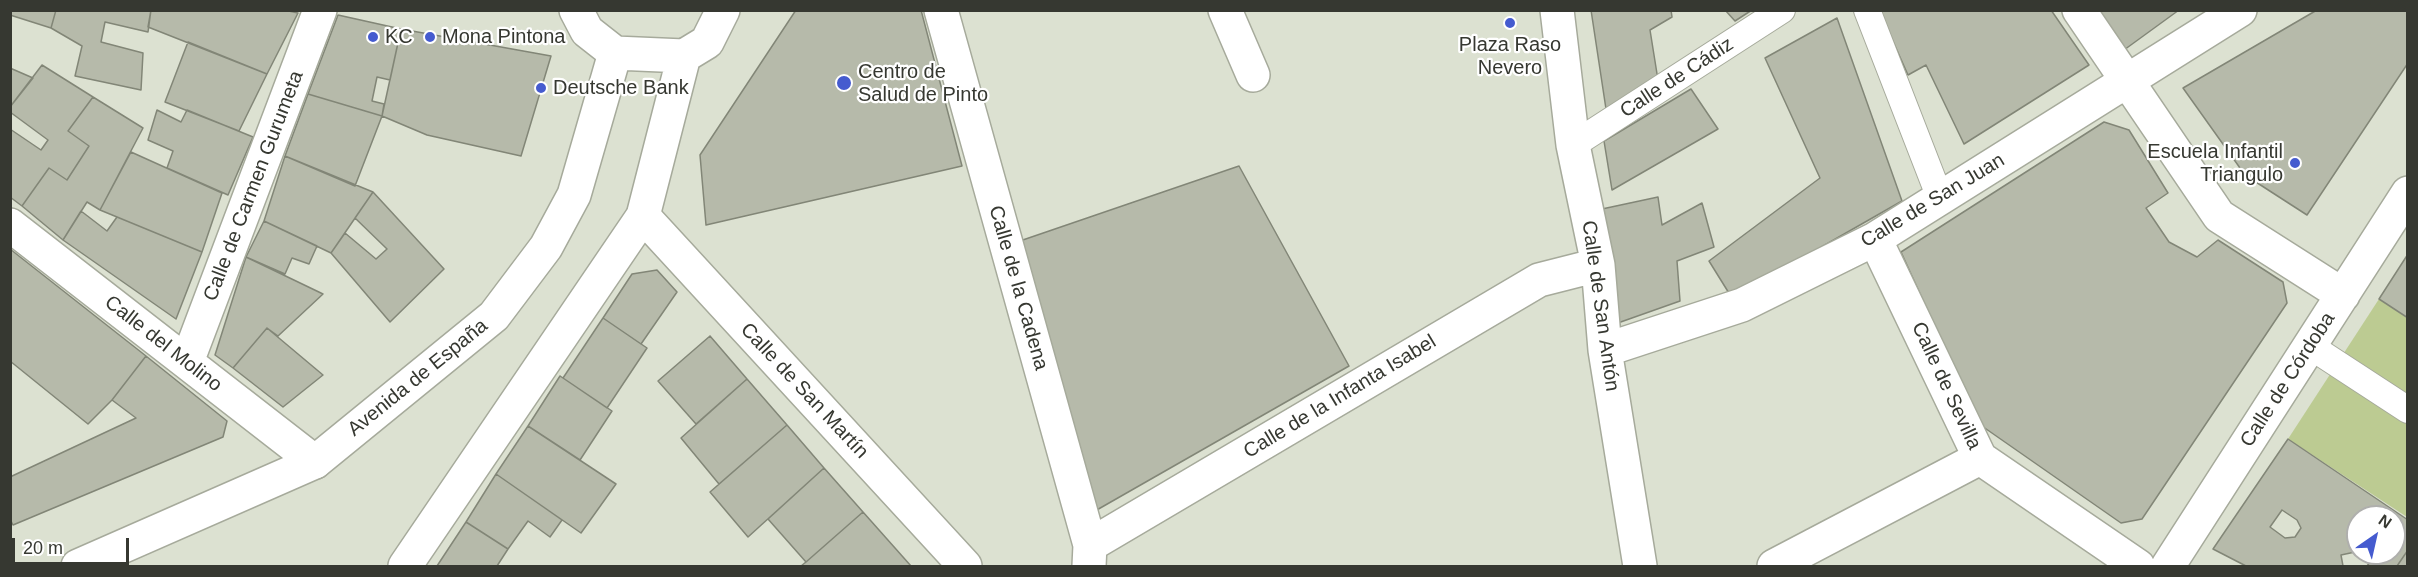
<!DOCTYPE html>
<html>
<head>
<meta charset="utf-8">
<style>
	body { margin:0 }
	#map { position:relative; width:2418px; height:577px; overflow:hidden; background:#dce1d1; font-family:Helvetica,sans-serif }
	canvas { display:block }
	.frame { position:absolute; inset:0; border:12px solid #363831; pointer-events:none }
	.north { position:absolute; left:2346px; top:505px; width:60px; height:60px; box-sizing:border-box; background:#fff; border:2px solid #afafad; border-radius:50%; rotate:34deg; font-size:16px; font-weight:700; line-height:24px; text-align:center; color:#363831 }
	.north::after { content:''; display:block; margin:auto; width:21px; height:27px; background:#455bcf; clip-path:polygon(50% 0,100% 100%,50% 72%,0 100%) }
	.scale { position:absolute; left:12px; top:538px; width:117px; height:27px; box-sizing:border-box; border:3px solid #363831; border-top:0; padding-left:8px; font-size:18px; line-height:21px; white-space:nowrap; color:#363831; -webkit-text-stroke:4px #fff; paint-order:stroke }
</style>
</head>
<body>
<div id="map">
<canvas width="2418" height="577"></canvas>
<div class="frame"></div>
<div class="north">N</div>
<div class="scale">20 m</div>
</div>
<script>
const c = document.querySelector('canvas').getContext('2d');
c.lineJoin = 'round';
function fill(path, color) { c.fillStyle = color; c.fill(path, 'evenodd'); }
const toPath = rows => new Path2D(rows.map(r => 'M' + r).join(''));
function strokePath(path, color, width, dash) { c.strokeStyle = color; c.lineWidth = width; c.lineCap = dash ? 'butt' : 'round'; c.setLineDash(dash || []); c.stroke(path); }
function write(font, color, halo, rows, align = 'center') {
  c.font = font + ' Helvetica,sans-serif'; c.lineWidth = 4.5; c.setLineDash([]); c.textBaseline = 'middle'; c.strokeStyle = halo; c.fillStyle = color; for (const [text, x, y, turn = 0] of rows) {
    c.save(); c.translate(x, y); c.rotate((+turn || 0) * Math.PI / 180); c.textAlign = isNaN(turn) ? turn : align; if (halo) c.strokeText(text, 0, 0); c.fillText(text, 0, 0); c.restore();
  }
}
const green = toPath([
	[2379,299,2407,318,2407,517,2288,439]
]);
const building = toPath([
	[10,10,56,10,51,28,10,15,10,10],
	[56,10,151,10,148,32,105,22,101,42,143,53,141,90,75,76,82,46,51,28,56,10],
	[151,10,284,10,298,13,267,74,148,27,151,10],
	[796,10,921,10,962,166,706,225,700,155,796,10],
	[1591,10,1671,10,1672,17,1650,30,1658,80,1606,109,1591,10],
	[1725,10,1752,10,1735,21,1725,10],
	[1879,10,2051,10,2089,65,1964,144,1926,65,1908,75,1879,10],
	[2096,10,2179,10,2124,50,2096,10],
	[2317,10,2408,10,2408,63,2307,215,2245,175,2183,88,2317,10],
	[338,15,401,29,390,80,377,77,372,101,384,104,382,116,308,94,338,15],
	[1837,18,1902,201,1732,298,1709,261,1820,178,1765,58,1837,18],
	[401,29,551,56,521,156,427,135,382,116,401,29],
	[188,42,267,74,239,131,165,102,188,42],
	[42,65,93,97,68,131,89,146,67,180,49,168,22,206,10,197,10,129,41,150,48,140,10,112,10,107,42,65],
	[10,68,33,78,10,107,10,68],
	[1691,89,1718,129,1612,190,1604,141,1691,89],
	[308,94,382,116,355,186,285,156,308,94],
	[93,97,143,128,100,210,87,202,63,240,22,206,49,168,67,180,89,146,68,131,93,97],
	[157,110,181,122,187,110,253,137,228,195,167,168,173,151,148,140,157,110],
	[2104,122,2129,130,2168,193,2146,208,2169,242,2197,257,2218,240,2283,282,2287,303,2142,519,2121,523,1979,424,1901,252,2104,122],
	[131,152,222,193,202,252,100,210,131,152],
	[285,156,373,192,331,253,264,221,285,156],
	[1239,166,1349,366,1088,515,1014,243,1239,166],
	[373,192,444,269,390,322,331,253,345,233,376,259,387,249,355,218,373,192],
	[1658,197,1662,225,1702,203,1714,247,1677,261,1680,301,1615,324,1602,209,1658,197],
	[81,211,107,231,117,217,202,252,176,319,63,240,81,211],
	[264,221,317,246,309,264,292,258,285,274,246,257,264,221],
	[10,249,146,356,112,400,88,424,10,361,10,249],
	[2408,254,2408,318,2379,299,2408,254],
	[246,257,323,294,278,336,267,328,233,368,215,355,246,257],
	[657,270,677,292,641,344,603,318,632,274,657,270],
	[603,318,647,348,607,408,563,378,603,318],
	[267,328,323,375,283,407,233,368,267,328],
	[710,336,747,379,696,424,658,381,710,336],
	[146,356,227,421,223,437,13,525,10,519,10,477,136,418,112,400,146,356],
	[560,376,612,411,580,460,528,426,560,376],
	[747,379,787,425,719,484,681,438,747,379],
	[787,425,824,468,748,537,710,492,787,425],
	[528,426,616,484,581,533,496,474,528,426],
	[2288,439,2408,520,2408,550,2397,566,2367,566,2370,562,2355,552,2341,555,2343,566,2246,566,2213,549,2288,439],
	[2282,510,2297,520,2301,528,2295,537,2285,538,2270,527,2282,510],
	[2358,517,2394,517,2394,553,2358,553,2358,517],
	[824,468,863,512,806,562,768,519,824,468],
	[496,474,562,520,550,537,528,521,508,549,466,522,496,474],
	[863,512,911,566,801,566,806,562,863,512],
	[466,522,508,549,497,566,437,566,466,522],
	[2408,550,2408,566,2397,566,2408,550]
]);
const pedestrian = toPath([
	[1867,10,1940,198],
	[1573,145,1782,10],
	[2310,346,2408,410]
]);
const minor = toPath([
	[941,10,1090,545,1089,566],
	[1225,10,1253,75],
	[1557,10,1573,145,1598,265,1605,350,1640,566],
	[2079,10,2219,216,2343,295],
	[643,216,965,566],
	[10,225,315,462],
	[1875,239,1980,458,2138,566],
	[1605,350,1742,305,1875,239,2240,10],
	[187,362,320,10],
	[1090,545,1539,280,1598,265],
	[1774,566,1980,458],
	[2168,566,2408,193]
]);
const tertiary = toPath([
	[576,10,587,31,615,53,684,56,707,42,723,10],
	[78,566,315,462,494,316,546,247,574,195,615,53],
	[405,566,643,216,684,56]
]);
const markers = [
	[1510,23,6,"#455bcf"],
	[373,37,6,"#455bcf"],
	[430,37,6,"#455bcf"],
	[844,83,8,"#455bcf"],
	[541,88,6,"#455bcf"],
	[2295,163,6,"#455bcf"]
];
const poiNames = [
	["KC",385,37],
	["Mona Pintona",442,37],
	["Plaza Raso",1510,45,"center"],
	["Nevero",1510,68,"center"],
	["Centro de",858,72],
	["Salud de Pinto",858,95],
	["Deutsche Bank",553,88],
	["Escuela Infantil",2283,152,"right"],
	["Triangulo",2283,175,"right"]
];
const streetNames = [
	["Calle de Cádiz",1677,78,-33],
	["Calle de Carmen Gurumeta",254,186,-69],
	["Calle de San Juan",1933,201,-31],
	["Calle de la Cadena",1018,288,74],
	["Calle de San Antón",1600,306,82],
	["Calle del Molino",163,344,38],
	["Avenida de España",418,378,-39],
	["Calle de Córdoba",2288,380,-57],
	["Calle de Sevilla",1946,386,65],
	["Calle de San Martín",804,391,47],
	["Calle de la Infanta Isabel",1340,397,-31]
];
fill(green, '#bccb92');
fill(building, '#b6baaa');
strokePath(building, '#828677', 1.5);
strokePath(pedestrian, '#a6aa9b', 28);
strokePath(minor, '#a6aa9b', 36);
strokePath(tertiary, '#a6aa9b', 36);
strokePath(pedestrian, '#fff', 26);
strokePath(minor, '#fff', 33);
strokePath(tertiary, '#fff', 33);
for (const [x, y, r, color] of markers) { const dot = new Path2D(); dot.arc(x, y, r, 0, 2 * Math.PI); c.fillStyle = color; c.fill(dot); strokePath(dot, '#fff', 2); }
write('20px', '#363831', '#fff', poiNames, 'left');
write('20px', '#363831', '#fff', streetNames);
</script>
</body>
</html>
